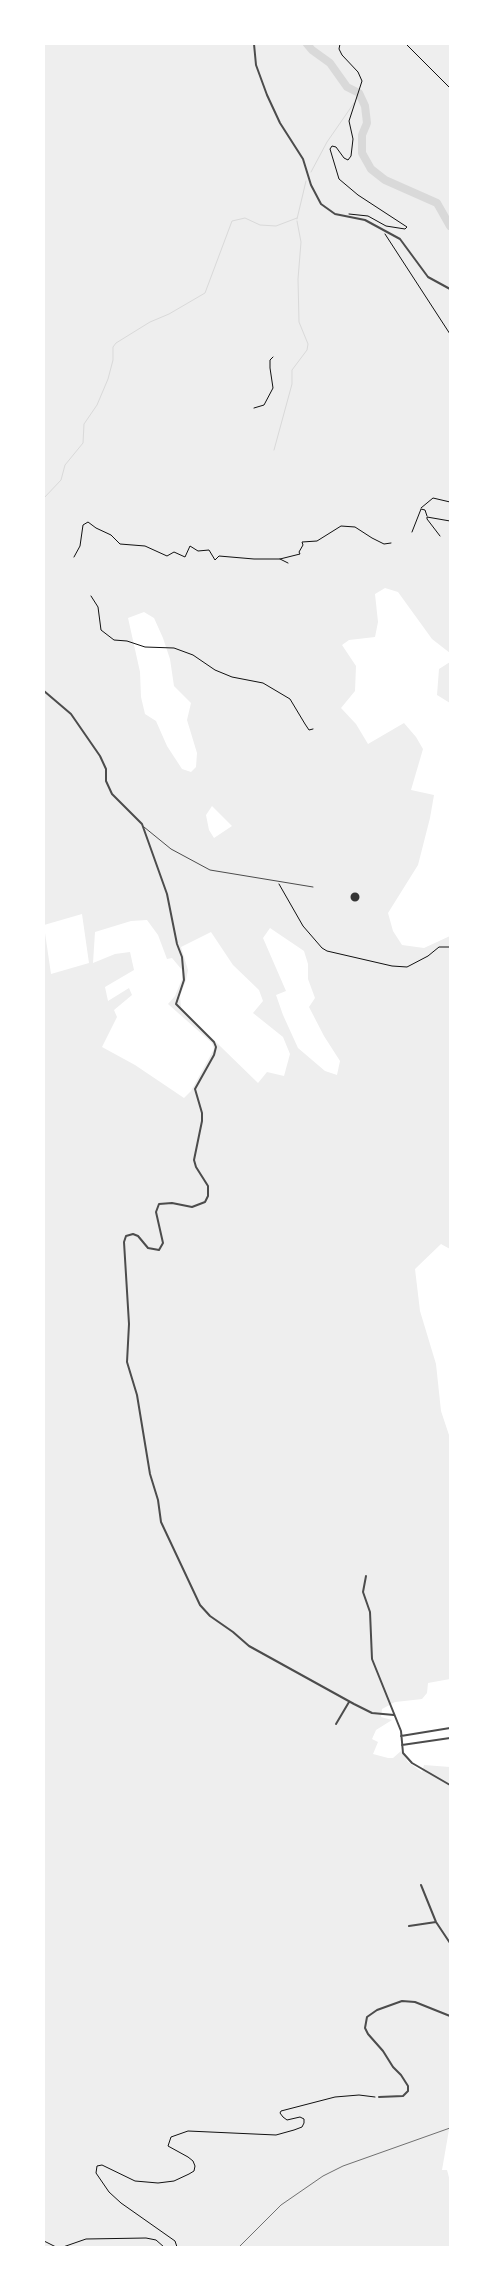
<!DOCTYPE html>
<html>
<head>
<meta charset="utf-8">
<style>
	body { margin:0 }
	#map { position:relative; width:494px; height:2291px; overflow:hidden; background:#fff; font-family:"Golos Text",sans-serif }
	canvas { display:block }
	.frame { position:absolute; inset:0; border:45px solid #fff; pointer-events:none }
</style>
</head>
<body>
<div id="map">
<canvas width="494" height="2291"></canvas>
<div class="frame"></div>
</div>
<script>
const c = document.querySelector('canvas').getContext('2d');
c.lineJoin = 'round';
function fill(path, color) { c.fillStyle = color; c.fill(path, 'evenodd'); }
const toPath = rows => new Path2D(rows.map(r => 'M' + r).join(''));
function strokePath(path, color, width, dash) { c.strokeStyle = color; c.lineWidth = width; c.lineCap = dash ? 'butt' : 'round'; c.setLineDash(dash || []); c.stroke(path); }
const green = toPath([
	[44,44,450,44,450,653,432,639,398,592,385,588,375,594,378,622,375,637,349,640,342,645,356,666,355,691,341,708,356,724,368,744,404,723,416,737,423,749,411,790,434,795,430,818,418,865,388,913,393,931,402,945,424,948,450,936,450,1249,441,1244,415,1269,420,1311,436,1364,441,1411,450,1438,450,1679,428,1683,427,1693,422,1699,395,1702,382,1709,381,1717,392,1720,376,1730,372,1739,378,1742,373,1754,388,1758,393,1758,401,1751,408,1762,422,1772,424,1765,450,1767,450,2124,442,2170,447,2170,450,2181,450,2247,44,2247,44,926,51,974,89,963,82,914,44,925],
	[144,612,154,618,163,638,170,659,174,686,191,703,187,720,197,753,196,767,191,772,182,769,167,746,156,721,145,714,141,697,140,672,128,618],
	[212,806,232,826,214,838,209,830,206,815],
	[147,920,158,935,167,959,172,958,182,970,182,979,175,996,168,1004,212,1043,214,1049,191,1091,184,1098,135,1065,102,1047,117,1017,114,1010,132,995,129,988,108,1001,105,987,134,970,130,952,115,954,93,963,95,932,131,921],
	[270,928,304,951,308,964,308,979,315,998,309,1007,324,1036,340,1061,337,1075,325,1071,298,1048,283,1015,276,995,286,991,263,938],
	[211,932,233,965,259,990,263,1001,253,1013,283,1037,290,1054,284,1076,267,1072,258,1083,181,1008,180,996,186,980,188,970,181,947],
	[450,662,450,703,437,695,439,669]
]);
const stream = toPath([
	[311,172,327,142,354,103],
	[297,219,306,181],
	[274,450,292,384,292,370,307,350,308,344,299,322,298,279,301,242,297,221],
	[44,498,61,480,65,465,83,443,84,424,97,405,108,379,113,360,113,347,116,343,150,322,169,314,205,293,232,221,245,218,260,225,276,226,297,218]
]);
const river = toPath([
	[307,44,312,50,330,63,347,87,359,93,365,106,367,123,362,135,362,153,371,169,385,180,437,203,450,226]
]);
const building = toPath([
	'350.5 897a4.5 4.5 0 1 1 9 0a4.5 4.5 0 1 1-9 0Z'
]);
const path = toPath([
	[340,44,339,49,342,55,358,72,362,81,349,121,353,139,351,156,348,160,344,158,336,147,332,146,330,149,339,179,358,195,407,227,405,229,386,226,368,216,349,214],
	[406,44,450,88],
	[385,234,450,334],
	[254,408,264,405,273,388,270,368,270,360,273,357],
	[421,508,433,498,450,502],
	[412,532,421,509,425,510,427,516],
	[440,536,427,519,427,517,450,521],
	[74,557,80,546,83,525,88,522,96,528,111,535,120,544,145,546,167,556,174,552,185,557,190,546,198,551,209,550,215,560,219,556,254,559,280,559,300,554,299,552,303,545,302,542,317,541,341,526,355,527,372,538,384,544,391,543],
	[280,559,288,563],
	[91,596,98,607,101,630,114,640,127,641,145,647,174,648,193,655,215,670,232,677,263,683,290,699,305,724,309,730,313,729],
	[279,884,303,926,322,948,327,951,392,966,407,967,428,956,439,947,450,947],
	[44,2241,56,2247,63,2247,86,2239,146,2238,156,2240,164,2247],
	[177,2247,175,2241,121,2203,109,2192,96,2173,97,2166,102,2165,135,2181,158,2183,174,2181,189,2174,194,2171,195,2166,193,2161,188,2157,168,2146,171,2137,188,2131,276,2135,294,2130,302,2127,304,2123,304,2119,300,2117,287,2120,283,2117,280,2113,281,2111,335,2097,359,2095,375,2097]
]);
const service = toPath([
	[144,827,171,849,210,870,313,887]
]);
const minor = toPath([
	[254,44,256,65,267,95,280,123,303,159,311,185,321,204,335,214,365,220,400,239,428,277,450,289],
	[44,691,71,714,100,756,106,769,106,781,112,794,142,824,167,894,177,944,182,957,184,980,176,1004,214,1042,216,1047,214,1055,195,1089,202,1113,202,1121,194,1160,196,1167,208,1186,208,1196,205,1202,192,1207,172,1203,159,1204,156,1212,163,1243,159,1250,148,1248,138,1236,133,1234,126,1236,124,1242,129,1324,127,1362,137,1395,150,1474,158,1500,161,1522,200,1605,210,1616,233,1632,249,1646,354,1704,372,1713,394,1715],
	[366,1576,363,1592,370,1612,372,1659,401,1731,403,1753,412,1763,450,1785],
	[336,1724,349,1702],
	[401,1736,450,1728],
	[402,1745,450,1738],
	[421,1885,436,1922,450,1943],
	[409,1926,436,1922],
	[379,2097,403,2096,408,2091,408,2086,401,2075,393,2067,383,2051,368,2034,365,2028,367,2017,377,2010,402,2001,415,2002,450,2016]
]);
const rail = toPath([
	[239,2247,281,2205,323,2176,343,2166,450,2128]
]);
fill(green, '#eee');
strokePath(stream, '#d9d9d9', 1);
strokePath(river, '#d9d9d9', 8);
fill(building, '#353535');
strokePath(path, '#111', 1);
strokePath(service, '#4c4c4c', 1);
strokePath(minor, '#4c4c4c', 2);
strokePath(rail, '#707070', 1);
</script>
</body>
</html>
